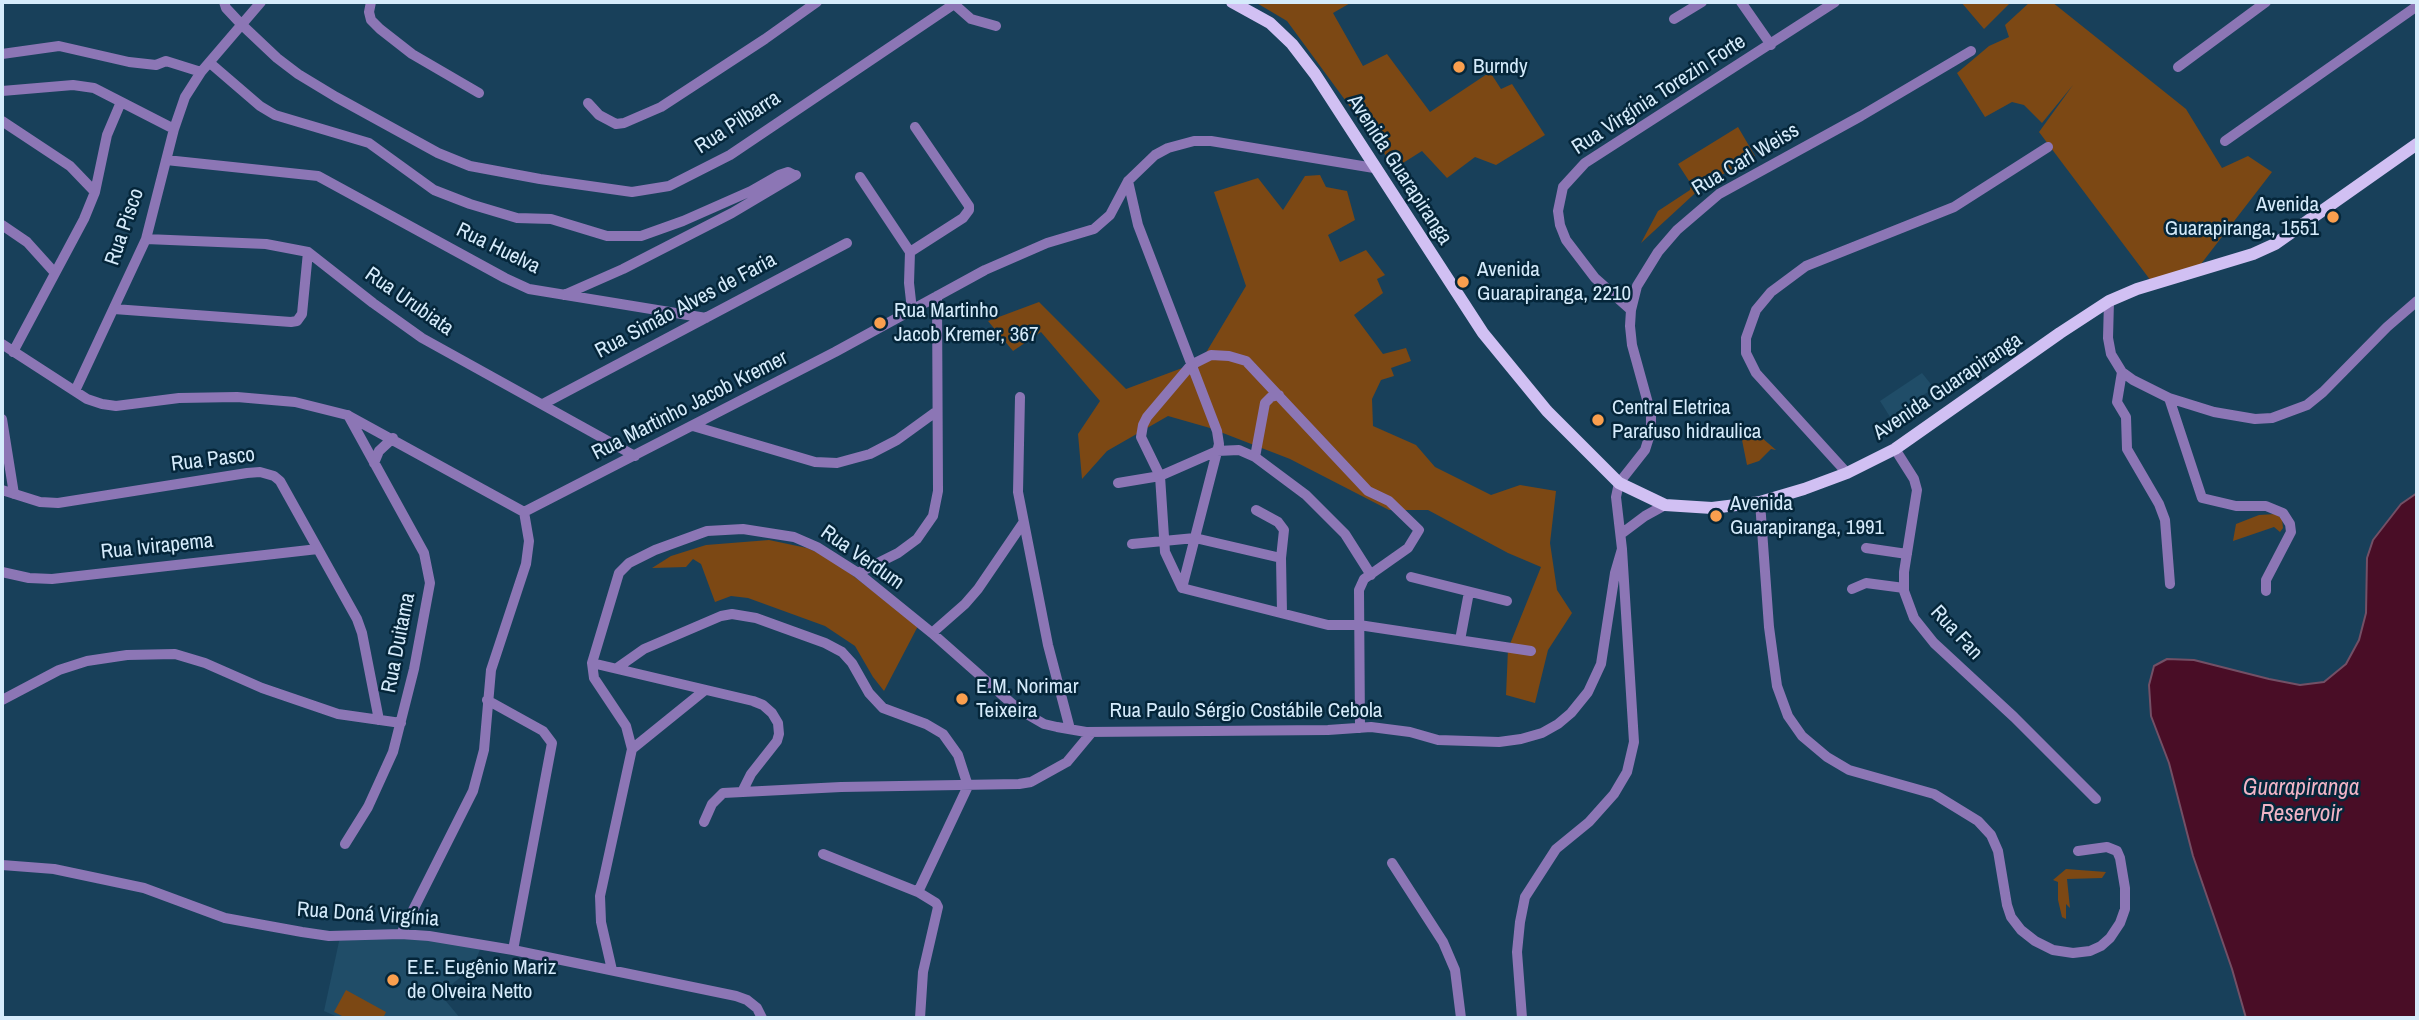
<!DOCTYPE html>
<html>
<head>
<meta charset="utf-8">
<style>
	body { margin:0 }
	#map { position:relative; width:2419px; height:1020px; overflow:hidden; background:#18405a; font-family:"Archivo Narrow",sans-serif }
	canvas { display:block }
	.frame { position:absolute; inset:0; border:4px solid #d5ebfb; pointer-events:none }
</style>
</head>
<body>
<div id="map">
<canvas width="2419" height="1020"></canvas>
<div class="frame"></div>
</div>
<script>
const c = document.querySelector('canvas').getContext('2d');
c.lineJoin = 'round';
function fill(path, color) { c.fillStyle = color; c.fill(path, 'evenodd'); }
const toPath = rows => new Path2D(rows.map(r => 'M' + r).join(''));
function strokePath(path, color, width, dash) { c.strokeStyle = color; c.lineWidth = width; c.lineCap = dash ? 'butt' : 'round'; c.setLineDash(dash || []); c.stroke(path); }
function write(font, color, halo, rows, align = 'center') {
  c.font = font + ' "Archivo Narrow",sans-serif'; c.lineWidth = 5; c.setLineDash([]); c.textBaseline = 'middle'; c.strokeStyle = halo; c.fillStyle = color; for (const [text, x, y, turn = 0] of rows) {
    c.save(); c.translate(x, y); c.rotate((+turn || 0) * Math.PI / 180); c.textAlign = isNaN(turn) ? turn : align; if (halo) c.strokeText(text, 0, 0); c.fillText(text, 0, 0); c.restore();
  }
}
const built = toPath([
	[1922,373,1934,388,1908,405,1892,420,1880,401],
	[340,937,424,937,481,947,473,967,440,994,460,1018,340,1018,324,1011]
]);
const green = toPath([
	[1255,2,1352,2,1333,13,1363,66,1387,54,1430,112,1490,72,1501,89,1512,84,1545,135,1496,165,1475,157,1447,178,1422,151,1395,168,1287,21],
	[1961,2,2011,2,1984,29],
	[2030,2,2052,2,2186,109,2222,168,2248,156,2272,172,2201,264,2151,281,2039,132,2073,85,2042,123,2024,105,2012,102,1985,117,1957,73,1989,46,2009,37,2005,25],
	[1738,127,1755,156,1704,185,1641,243,1658,211,1690,190,1691,184,1678,164],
	[1320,175,1326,187,1347,191,1355,220,1328,235,1340,262,1366,250,1385,275,1377,279,1383,293,1354,315,1383,354,1406,348,1411,361,1391,368,1394,376,1381,380,1372,399,1373,426,1416,445,1435,467,1491,495,1520,485,1556,491,1550,543,1557,590,1572,613,1548,650,1535,703,1506,695,1508,649,1541,567,1508,553,1428,510,1389,510,1290,459,1210,428,1168,416,1107,451,1082,479,1078,434,1100,401,1041,332,1013,351,988,321,1039,302,1126,389,1201,361,1246,286,1214,192,1258,178,1283,210,1305,176],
	[1761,437,1776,450,1771,449,1759,461,1747,465,1742,440],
	[2276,514,2282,519,2283,528,2280,532,2274,527,2233,541,2236,524,2259,515],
	[769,540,807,548,830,558,918,626,884,691,873,677,855,646,825,626,748,598,731,596,715,602,701,564,693,559,686,567,652,568,671,556,706,545],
	[2066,869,2106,872,2102,878,2067,879,2070,908,2066,904,2066,919,2062,917,2058,900,2058,882,2053,880],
	[346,990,386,1012,383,1018,346,1018,334,1012]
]);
const water = toPath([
	[2417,493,2417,1018,2246,1018,2232,969,2193,856,2169,763,2151,716,2149,685,2154,666,2167,659,2194,660,2269,679,2300,685,2324,682,2346,664,2359,640,2366,613,2367,558,2373,540,2401,504,2417,493]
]);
const minor = toPath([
	[224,2,226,8,241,24,277,58,298,74,336,97,438,153,470,166,540,179,632,192,669,186,730,155,954,4,971,19,996,26],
	[371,2,369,12,371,20,380,29,412,54,479,93],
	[1741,2,1771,45],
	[1674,19,1702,2],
	[2,54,59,46,129,62,156,65,166,61,201,72],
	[210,63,260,106,275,115,369,143,434,190,470,204,517,218,551,219,607,236,641,236,683,221,751,191,779,175,788,172,794,175],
	[2178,67,2266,2],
	[2,91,73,85,94,88,174,129],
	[588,103,599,115,616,124,624,123,661,107,765,39,817,2],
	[2,121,70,166,95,192],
	[2225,141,2417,6],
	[166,160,318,176,505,278,529,289,706,318],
	[860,177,910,252,909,283,912,310],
	[1128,181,1138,225,1217,431,1219,444,1182,588,1328,625,1359,625,1531,651],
	[2,225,27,242,55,273],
	[146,239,266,244,308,252,373,303,422,338,635,456],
	[910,252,963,218,969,210,969,206,915,127],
	[564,295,623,269,732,213,796,175],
	[2109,301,2108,338,2111,354,2122,372,2133,380,2169,398,2214,412,2255,419,2272,418,2307,405,2323,392,2387,327,2417,301],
	[114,309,291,322,297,321,302,314,308,252],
	[1631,310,1595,278,1566,240,1560,225,1558,211,1563,187,1585,163,1835,2],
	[2,344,87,399,102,404,116,406,179,398,237,397,295,402,347,415,524,512],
	[13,352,84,219,95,192,107,135,121,102],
	[2122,372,2117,402,2126,417,2127,449,2159,504,2165,520,2170,584],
	[75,391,146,239,174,129,185,97,201,72,261,2],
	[1020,397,1018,492,1048,645,1070,729],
	[2169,398,2202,498,2236,506,2266,506,2283,513,2290,524,2291,532,2266,580,2266,591],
	[543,404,847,243],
	[2,419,14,494],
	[693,426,815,462,837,463,870,454,897,440,937,411],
	[1895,449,1914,479,1917,490,1904,572,1904,591,1914,618,1934,643,2014,717,2096,799],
	[1255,457,1306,495,1345,534,1371,575],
	[374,463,379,451,393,438],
	[1847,473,1756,373,1746,353,1746,338,1756,310,1771,292,1806,266,1954,207,2048,147],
	[1118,483,1160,476,1217,451,1239,450,1255,457,1265,403,1271,397,1279,395],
	[2,490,40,502,58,503,247,473,260,472,274,476,280,481,357,619,362,633,379,720],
	[1760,502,1769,627,1777,686,1788,716,1802,736,1827,757,1849,770,1934,794,1978,821,1991,835,1998,851,2007,905,2011,917,2021,930,2035,941,2053,950,2073,953,2090,951,2101,946,2110,938,2120,923,2125,909,2125,888,2120,858,2117,851,2107,847,2078,851],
	[1256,510,1278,522,1284,530,1281,558,1282,613],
	[524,512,835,352,985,270,1047,243,1094,229,1110,215,1128,181,1155,155,1168,148,1194,141,1211,141,1374,168],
	[1621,534,1645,516,1665,505],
	[1132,544,1195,538,1281,558],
	[1866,548,1907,554],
	[2,572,29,578,52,579,318,549],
	[858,573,898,553,917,539,933,516,938,491,937,296],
	[1411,577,1507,601],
	[1182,588,1165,552,1160,476,1141,437,1143,425,1147,417,1191,365,1211,355,1229,356,1246,361,1368,491,1389,501,1419,530,1408,548,1364,579,1359,590,1360,728],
	[1852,589,1866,583,1904,588],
	[932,633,965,604,978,589,1023,523],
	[1460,640,1469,592],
	[592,663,753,701,763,705,772,713,778,723,779,734,777,741,751,774,742,792],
	[617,668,644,649,721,616,732,614,756,618,825,643,842,652,852,663,869,693,883,708,926,724,943,734,958,755,968,786],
	[2,700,59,670,87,661,127,655,175,654,205,663,262,688,338,714,401,723],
	[487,700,543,731,552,743,513,950],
	[632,749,705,690],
	[704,822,712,804,723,793,841,787,1019,784,1031,782,1067,762,1092,732],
	[345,844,368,807,393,752,414,669,430,583,424,553,348,415],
	[823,854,918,892,936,903,938,907,923,972,920,1018],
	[1392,863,1443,942,1455,970,1461,1018],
	[2,865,54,869,144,888,225,918,302,932,329,936,401,934,429,936,513,950,736,996,747,1000,757,1008,762,1018],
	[918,892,968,786],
	[401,934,473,791,484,750,491,670,526,564,529,541,524,512],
	[612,970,601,922,600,896,632,749,626,726,594,678,592,663,619,573,629,563,655,550,707,531,743,529,794,537,817,547,858,573,932,633,1018,709,1044,724,1057,727,1086,732,1328,730,1371,727,1410,732,1438,740,1499,742,1521,739,1542,733,1558,724,1571,713,1588,692,1601,664,1615,573,1622,549],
	[1522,1018,1517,952,1520,922,1525,897,1556,849,1589,822,1614,794,1627,772,1634,742,1622,549,1616,497,1619,483,1645,450,1651,431,1651,414,1632,345,1630,326,1631,310,1637,286,1658,252,1677,230,1719,194,1861,116,1971,51]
]);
const major = toPath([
	[1232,2,1270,23,1292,44,1315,74,1483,333,1547,411,1619,483,1665,505,1712,508,1760,502,1804,489,1847,473,1895,449,2060,333,2109,301,2137,289,2253,254,2275,244,2417,144]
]);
const markers = [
	[1459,67,7,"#fa9f4e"],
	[2333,217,7,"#fa9f4e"],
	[1463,282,7,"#fa9f4e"],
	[880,323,7,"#fa9f4e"],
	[1598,420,7,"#fa9f4e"],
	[1716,516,7,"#fa9f4e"],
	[962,699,7,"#fa9f4e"],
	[393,980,7,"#fa9f4e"]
];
const poiNames = [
	["Burndy",1473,67],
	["Avenida",2319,205,"right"],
	["Guarapiranga, 1551",2319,229,"right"],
	["Avenida",1477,270],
	["Guarapiranga, 2210",1477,294],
	["Rua Martinho",894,311],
	["Jacob Kremer, 367",894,335],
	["Central Eletrica",1612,408],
	["Parafuso hidraulica",1612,432],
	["Avenida",1730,504],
	["Guarapiranga, 1991",1730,528],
	["E.M. Norimar",976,687],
	["Teixeira",976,711],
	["E.E. Eugênio Mariz",407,968],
	["de Olveira Netto",407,992]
];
const streetNames = [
	["Rua Virgínia Torezin Forte",1659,95,-33],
	["Rua Pilbarra",738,123,-33],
	["Rua Carl Weiss",1746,160,-31],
	["Avenida Guarapiranga",1399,170,57],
	["Rua Pisco",125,227,-71],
	["Rua Huelva",498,249,26],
	["Rua Urubiata",409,302,35],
	["Rua Simão Alves de Faria",686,306,-28],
	["Avenida Guarapiranga",1948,387,-34],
	["Rua Martinho Jacob Kremer",690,406,-27],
	["Rua Pasco",213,460,-7],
	["Rua Ivirapema",157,547,-6],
	["Rua Verdum",862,558,35],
	["Rua Fan",1956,633,47],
	["Rua Duitama",399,643,-79],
	["Rua Paulo Sérgio Costábile Cebola",1246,711],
	["Rua Doná Virgínia",368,915,4]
];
const waterNames = [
	["Guarapiranga",2301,789],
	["Reservoir",2301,815]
];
fill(built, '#204d68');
fill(green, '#7c4814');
fill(water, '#490d26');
strokePath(water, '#735066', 2);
strokePath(minor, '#8c76b5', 10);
strokePath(major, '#d1c0f3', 12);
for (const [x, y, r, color] of markers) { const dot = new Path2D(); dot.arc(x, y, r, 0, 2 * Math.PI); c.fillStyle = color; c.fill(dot); strokePath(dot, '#05263a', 2.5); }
write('21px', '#d5ebfb', '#05263a', poiNames, 'left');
write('21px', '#d5ebfb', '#05263a', streetNames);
write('italic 23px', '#f1b4c6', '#05263a', waterNames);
</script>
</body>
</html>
